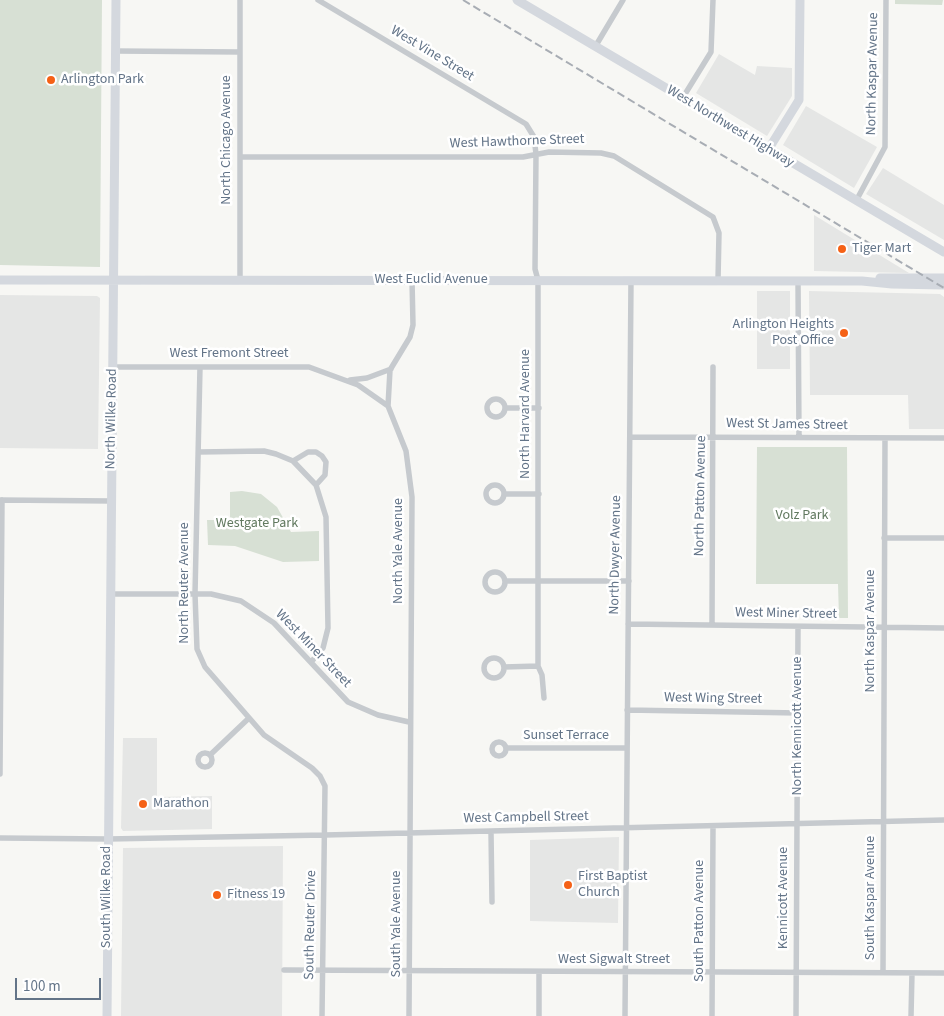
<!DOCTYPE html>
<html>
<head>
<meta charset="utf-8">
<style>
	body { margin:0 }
	#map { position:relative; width:944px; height:1016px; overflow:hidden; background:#f7f7f4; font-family:"Source Sans 3",sans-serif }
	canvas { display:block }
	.scale { position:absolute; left:15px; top:978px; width:86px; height:22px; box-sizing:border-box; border:2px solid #637488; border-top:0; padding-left:6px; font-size:15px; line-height:18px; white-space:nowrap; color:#637488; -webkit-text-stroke:4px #fff; paint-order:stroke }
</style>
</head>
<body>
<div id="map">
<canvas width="944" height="1016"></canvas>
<div class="scale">100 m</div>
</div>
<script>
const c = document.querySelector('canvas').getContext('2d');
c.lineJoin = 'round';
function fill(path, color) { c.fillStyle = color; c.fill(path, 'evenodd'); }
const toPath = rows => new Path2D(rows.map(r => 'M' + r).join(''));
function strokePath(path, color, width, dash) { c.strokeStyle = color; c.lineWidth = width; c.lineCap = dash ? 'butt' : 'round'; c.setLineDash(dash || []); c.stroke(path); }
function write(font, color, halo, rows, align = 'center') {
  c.font = font + ' "Source Sans 3",sans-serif'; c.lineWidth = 5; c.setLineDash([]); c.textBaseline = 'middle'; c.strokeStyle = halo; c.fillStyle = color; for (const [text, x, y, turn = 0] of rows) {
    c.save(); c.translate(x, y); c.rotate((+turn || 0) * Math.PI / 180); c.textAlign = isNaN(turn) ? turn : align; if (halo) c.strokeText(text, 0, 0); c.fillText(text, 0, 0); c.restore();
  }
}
const built = toPath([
	[719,54,755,75,757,66,792,68,792,96,767,136,696,93],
	[806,106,877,147,854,188,783,145],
	[883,168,944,205,944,240,866,194],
	[814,215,909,273,814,271],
	[757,291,790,291,790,369,757,369],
	[809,291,940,294,944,297,944,429,909,429,908,395,810,395],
	[0,295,97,296,100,298,98,449,0,448],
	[123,738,157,738,157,797,212,796,212,829,123,831,121,828],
	[619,837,618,923,530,921,530,840],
	[283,846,282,1016,121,1016,123,848]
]);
const green = toPath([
	[0,0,102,0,100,267,0,265],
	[895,0,943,0,942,5,895,4],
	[757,447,847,447,848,618,839,618,838,584,756,584],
	[242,491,261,494,277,507,291,532,319,531,319,561,283,562,235,546,208,545,207,520,230,520,230,492]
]);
const street = toPath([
	[318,0,526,124,534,137,536,154,535,269,538,280,538,666,542,675,544,698],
	[595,47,623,0],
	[116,51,239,52],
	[682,99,711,52,713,0],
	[240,157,523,157,549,152,601,153,614,156,713,217,719,233,718,280],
	[856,201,885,147,886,0],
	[240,280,240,0],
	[798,281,799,437],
	[113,367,309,367,358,385,388,406],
	[200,367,195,594,197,649,205,667,264,735,312,768,320,776,325,786,322,1016],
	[350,380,367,378,391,369],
	'487 408a9 9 0 1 1 18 0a9 9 0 1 1-18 0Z',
	[506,408,539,408],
	[630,437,944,438],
	[199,452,264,451,276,454,293,461,316,485,326,517,328,628,323,648,312,661],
	[293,461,308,452,316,452,322,456,326,462,325,475,316,485],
	'486 494a9 9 0 1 1 18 0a9 9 0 1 1-18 0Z',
	[505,494,539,494],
	[0,500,111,501],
	[884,538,944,538],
	'485 582a10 10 0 1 1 20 0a10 10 0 1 1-20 0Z',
	[505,581,629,581],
	[110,594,211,594,241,601,274,623,348,702,378,715,409,722],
	[628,624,944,628],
	[712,625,713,367],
	'484 668a10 10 0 1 1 20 0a10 10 0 1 1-20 0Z',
	[504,667,538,666],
	[627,710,798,713],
	'492 749a7 7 0 1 1 14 0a7 7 0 1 1-14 0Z',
	[506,748,627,748],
	'198 760a7 7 0 1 1 14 0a7 7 0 1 1-14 0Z',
	[210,755,249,718],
	[0,774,2,500],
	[491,832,492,902],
	[0,838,108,839,325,835,944,820],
	[284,970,944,973],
	[883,972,885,439],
	[409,1016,412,497,406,451,388,406,390,370,410,337,413,325,412,280],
	[539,1016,539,972],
	[625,1016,631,280],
	[712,1016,713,827],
	[796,1016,798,627],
	[911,1016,912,973]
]);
const secondary = toPath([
	[768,150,799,100,800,0],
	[880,278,944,278],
	[0,280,862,281,892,284,944,285],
	[107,1016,116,0]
]);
const primary = toPath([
	[517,0,944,252]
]);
const rail = toPath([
	[463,0,944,288]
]);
const markers = [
	[51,80,5,"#f56116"],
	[842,249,5,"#f56116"],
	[844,333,5,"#f56116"],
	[143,804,5,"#f56116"],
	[568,885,5,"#f56116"],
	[217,895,5,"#f56116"]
];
const streetNames = [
	["West Vine Street",432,54,31],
	["North Kaspar Avenue",873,74,-89],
	["West Northwest Highway",730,127,31],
	["North Chicago Avenue",227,140,-90],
	["West Hawthorne Street",517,142,-2],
	["West Euclid Avenue",431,280],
	["West Fremont Street",229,354],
	["North Harvard Avenue",526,414,-90],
	["North Wilke Road",112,419,-89],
	["West St James Street",787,425,1],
	["North Patton Avenue",701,496,-89],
	["North Yale Avenue",399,551,-90],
	["North Dwyer Avenue",616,555,-89],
	["North Reuter Avenue",185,583,-90],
	["West Miner Street",786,614,1],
	["North Kaspar Avenue",871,631,-90],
	["West Miner Street",313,649,46],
	["West Wing Street",713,699,1],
	["North Kennicott Avenue",798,726,-90],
	["Sunset Terrace",566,736],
	["West Campbell Street",526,818,-1],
	["South Wilke Road",107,897,-90],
	["Kennicott Avenue",784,898,-90],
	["South Kaspar Avenue",871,898,-90],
	["South Patton Avenue",700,921,-90],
	["South Yale Avenue",397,924,-90],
	["South Reuter Drive",311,925,-89],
	["West Sigwalt Street",614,960]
];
const poiNames = [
	["Arlington Park",61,80],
	["Tiger Mart",852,249],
	["Arlington Heights",834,325,"right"],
	["Post Office",834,341,"right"],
	["Marathon",153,804],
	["First Baptist",578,877],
	["Church",578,893],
	["Fitness 19",227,895]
];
const parkNames = [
	["Volz Park",802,516],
	["Westgate Park",257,524]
];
fill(built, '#e5e6e5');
fill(green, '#d7e0d4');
strokePath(street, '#c6cace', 5.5);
strokePath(secondary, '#d4d8de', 9);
strokePath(primary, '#d4d8de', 9);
strokePath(rail, '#a8adb4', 2, [8, 4]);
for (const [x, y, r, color] of markers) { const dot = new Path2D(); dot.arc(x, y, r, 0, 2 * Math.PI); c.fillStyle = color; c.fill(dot); strokePath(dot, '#fff', 2); }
write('14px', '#637488', '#fff', streetNames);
write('14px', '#637488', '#fff', poiNames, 'left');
write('14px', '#61795f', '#fff', parkNames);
</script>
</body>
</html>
